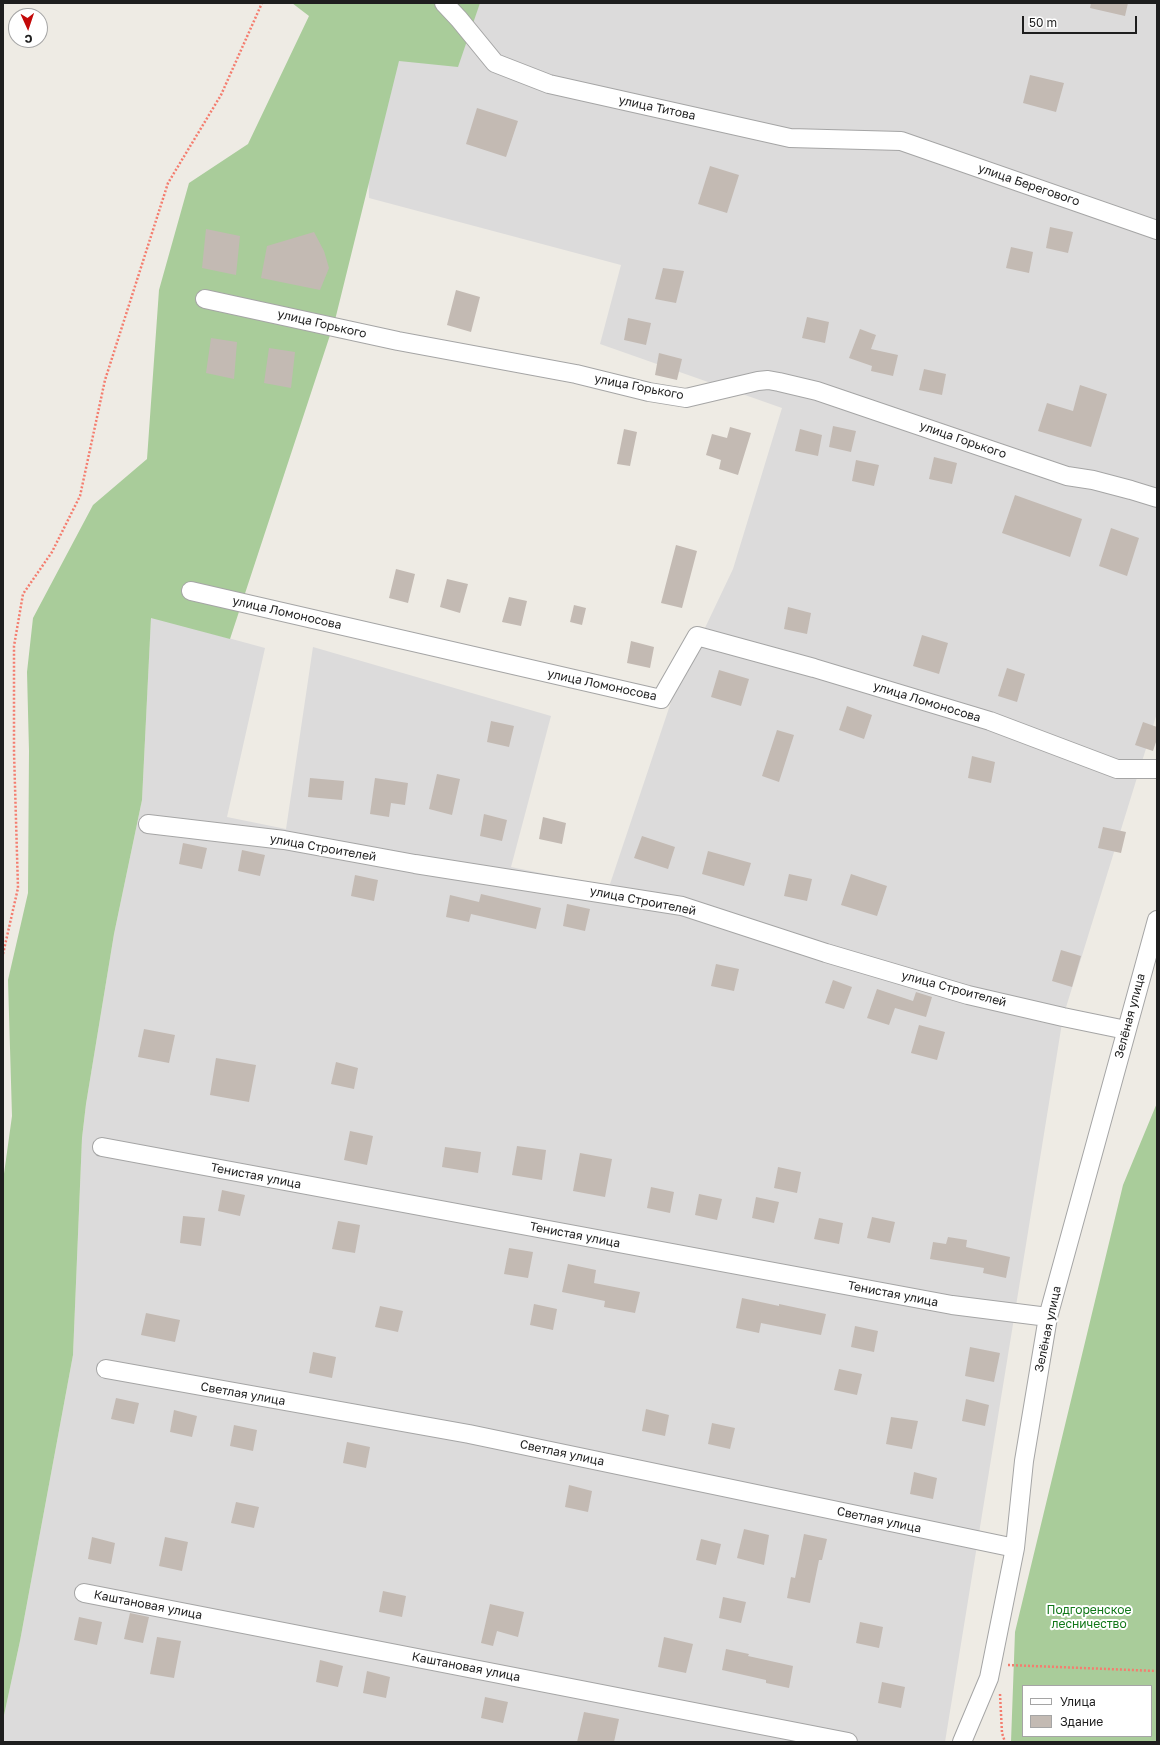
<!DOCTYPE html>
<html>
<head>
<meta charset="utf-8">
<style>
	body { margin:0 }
	#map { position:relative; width:1160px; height:1745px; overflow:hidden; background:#eeebe4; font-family:"Golos Text",sans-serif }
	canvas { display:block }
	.frame { position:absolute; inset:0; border:4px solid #1e1e1e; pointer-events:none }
	.legend { position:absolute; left:1022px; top:1685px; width:130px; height:52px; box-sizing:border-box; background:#fff; border:1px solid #a5a5a5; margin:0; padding:5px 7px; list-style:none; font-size:12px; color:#1e1e1e }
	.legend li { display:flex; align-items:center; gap:8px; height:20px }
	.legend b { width:20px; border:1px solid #a5a5a5 }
	.north { position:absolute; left:8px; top:8px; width:40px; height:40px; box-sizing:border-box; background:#fff; border:1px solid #a5a5a5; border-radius:50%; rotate:177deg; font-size:11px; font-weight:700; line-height:16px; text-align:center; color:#1e1e1e }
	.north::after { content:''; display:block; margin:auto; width:14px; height:18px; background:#c30909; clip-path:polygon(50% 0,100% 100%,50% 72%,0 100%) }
	.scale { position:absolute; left:1022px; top:16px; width:115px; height:18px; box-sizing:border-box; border:2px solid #1e1e1e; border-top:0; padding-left:5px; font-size:12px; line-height:14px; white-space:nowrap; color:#1e1e1e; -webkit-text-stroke:3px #fff; paint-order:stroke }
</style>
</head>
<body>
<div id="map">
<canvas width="1160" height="1745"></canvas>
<div class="frame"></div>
<ul class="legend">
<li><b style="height:5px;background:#fff"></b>Улица</li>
<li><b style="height:11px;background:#c3bab3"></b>Здание</li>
</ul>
<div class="north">С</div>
<div class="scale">50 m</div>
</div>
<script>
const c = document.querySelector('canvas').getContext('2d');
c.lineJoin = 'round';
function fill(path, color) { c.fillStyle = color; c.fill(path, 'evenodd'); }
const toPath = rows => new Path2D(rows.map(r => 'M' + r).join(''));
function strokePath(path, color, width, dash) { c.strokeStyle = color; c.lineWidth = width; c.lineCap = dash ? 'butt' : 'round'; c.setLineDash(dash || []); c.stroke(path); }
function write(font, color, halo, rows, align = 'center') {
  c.font = font + ' "Golos Text",sans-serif'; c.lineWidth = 4; c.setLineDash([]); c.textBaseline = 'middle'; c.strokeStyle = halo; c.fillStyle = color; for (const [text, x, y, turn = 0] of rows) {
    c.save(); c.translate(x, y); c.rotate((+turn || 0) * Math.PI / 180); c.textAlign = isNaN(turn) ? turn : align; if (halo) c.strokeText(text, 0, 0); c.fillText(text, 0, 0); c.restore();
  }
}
const residential = toPath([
	[363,3,1157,3,1157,713,1063,1017,945,1742,3,1742,3,1720,20,1641,73,1355,82,1138,86,1104,114,934,142,800,151,617,265,648,227,817,286,829,313,647,551,716,511,867,609,887,674,693,733,569,782,408,600,344,621,265,369,198]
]);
const forest = toPath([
	[292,3,480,3,458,67,399,61,335,320,230,639,151,618,142,800,114,934,86,1104,82,1138,73,1355,20,1641,3,1720,3,1181,12,1116,8,980,28,893,29,751,27,672,33,618,93,505,147,459,159,290,189,183,248,144,309,16],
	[1157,1103,1157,1742,1011,1742,1015,1632,1123,1185],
	[1023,1686,1151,1686,1151,1736,1023,1736]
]);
const building = toPath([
	[1091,3,1128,3,1125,16,1090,8],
	[1030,75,1064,83,1056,112,1023,103],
	[477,108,518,121,506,157,466,144],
	[710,166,739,175,727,213,698,204],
	[1050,227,1073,232,1068,253,1046,248],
	[206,229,240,236,236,275,202,268],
	[314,232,324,251,329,268,320,290,261,278,267,246],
	[1011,247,1033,252,1029,273,1006,268],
	[663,268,684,271,676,303,655,299],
	[456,290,480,297,471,332,447,325],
	[807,317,829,322,825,343,802,338],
	[628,318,651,323,646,345,624,340],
	[860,329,876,335,871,349,898,355,893,376,871,371,872,366,849,358],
	[211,338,237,342,234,379,206,373],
	[269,348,295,352,291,388,264,383],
	[659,353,682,359,677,380,655,375],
	[924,369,946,374,942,395,919,390],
	[1080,385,1107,394,1091,447,1038,431,1047,403,1073,411],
	[833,426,856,431,851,452,829,447],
	[730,427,751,433,738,475,719,469,721,460,706,455,712,434,727,438],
	[624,429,637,432,630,466,617,464],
	[800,429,822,435,818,456,795,451],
	[934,457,957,463,952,484,929,479],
	[856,460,879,465,874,486,852,481],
	[1015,495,1082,519,1070,557,1002,533],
	[1111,528,1139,538,1127,576,1099,566],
	[676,545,697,551,682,608,661,603],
	[396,569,415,574,408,603,389,598],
	[447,579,468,584,460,613,440,607],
	[509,597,527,601,521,626,502,622],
	[574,605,586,608,582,625,570,622],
	[788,607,811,613,807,634,784,629],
	[922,635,948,643,939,674,913,666],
	[631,641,654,647,650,668,627,663],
	[1007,668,1025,674,1017,702,998,696],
	[719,670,749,679,741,706,711,697],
	[847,706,872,715,864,739,839,730],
	[491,721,514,726,509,747,487,742],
	[1143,722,1157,727,1157,739,1153,751,1135,745],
	[777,730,794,735,779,782,762,776],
	[972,756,995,762,991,783,968,778],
	[437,774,460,779,452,815,429,809],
	[310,778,344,781,342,800,308,797],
	[375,778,408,783,405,805,391,803,389,817,370,814],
	[484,814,507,820,502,841,480,836],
	[543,817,566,823,562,844,539,839],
	[1103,827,1126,832,1121,853,1098,848],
	[642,836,675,847,668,869,634,858],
	[183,843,207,848,202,869,179,864],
	[242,850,265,855,260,876,238,871],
	[708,851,751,863,744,886,702,874],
	[789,874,812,879,807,901,784,896],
	[851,874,887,886,877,916,841,905],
	[355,875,378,880,374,901,351,896],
	[481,894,541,908,536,929,471,914,469,922,446,917,450,895,479,902],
	[567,904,590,909,585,931,563,926],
	[1061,950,1081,956,1072,987,1052,981],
	[716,964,739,969,734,991,711,986],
	[833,980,852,987,844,1009,825,1003],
	[877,989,913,1001,916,992,932,997,926,1017,895,1008,889,1025,867,1018],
	[919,1025,945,1032,937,1060,911,1053],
	[144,1029,175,1035,169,1063,138,1057],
	[216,1058,256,1065,249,1102,210,1095],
	[336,1062,358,1068,354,1089,331,1084],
	[350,1131,373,1136,367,1165,344,1160],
	[517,1146,546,1150,542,1180,512,1175],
	[445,1147,481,1152,478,1173,442,1167],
	[580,1153,612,1159,605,1197,573,1191],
	[778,1167,801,1172,797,1193,774,1188],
	[651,1187,674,1192,670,1213,647,1208],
	[222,1190,245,1195,240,1216,218,1211],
	[699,1194,722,1199,717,1220,695,1215],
	[756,1197,779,1202,774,1223,752,1218],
	[183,1216,205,1218,201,1246,180,1243],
	[872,1217,895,1222,890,1243,867,1238],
	[819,1218,843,1223,839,1244,814,1239],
	[338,1221,360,1225,355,1253,332,1249],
	[948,1237,967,1240,966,1247,1010,1257,1006,1278,983,1273,984,1268,930,1259,933,1242,946,1244],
	[509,1248,533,1252,528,1278,504,1274],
	[568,1264,596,1270,594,1283,640,1292,635,1313,604,1307,605,1301,562,1292],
	[742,1298,779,1306,779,1304,826,1314,821,1335,761,1323,759,1333,736,1328],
	[534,1304,557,1309,553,1330,530,1325],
	[380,1306,403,1311,398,1332,375,1327],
	[146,1313,180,1320,175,1342,141,1335],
	[855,1326,878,1331,874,1352,851,1347],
	[970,1347,1000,1353,994,1382,965,1376],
	[313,1352,336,1357,332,1378,309,1373],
	[839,1369,862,1374,857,1395,834,1390],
	[116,1398,139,1403,134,1424,111,1419],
	[966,1399,989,1405,985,1426,962,1421],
	[646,1409,669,1415,665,1436,642,1431],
	[174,1410,197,1416,192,1437,170,1432],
	[891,1417,918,1421,912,1449,886,1444],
	[712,1423,735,1428,730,1449,708,1444],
	[234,1425,257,1430,253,1451,230,1446],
	[347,1442,370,1447,366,1468,343,1463],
	[914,1472,937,1478,933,1499,910,1494],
	[569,1485,592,1491,588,1512,565,1507],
	[236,1502,259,1507,254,1528,231,1523],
	[744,1529,769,1535,764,1565,737,1558],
	[804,1534,827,1539,822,1560,819,1560,810,1603,787,1598,791,1577,795,1578],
	[92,1537,115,1543,111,1564,88,1559],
	[165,1537,188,1542,182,1571,159,1566],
	[701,1539,721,1544,716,1565,696,1560],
	[383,1591,406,1596,402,1617,379,1612],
	[723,1597,746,1602,741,1623,719,1618],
	[490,1604,524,1612,518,1637,497,1631,493,1646,481,1643],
	[130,1613,149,1617,143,1643,124,1639],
	[79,1617,102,1622,97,1645,74,1640],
	[860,1622,883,1627,879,1648,856,1643],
	[157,1637,181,1641,174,1678,150,1674],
	[664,1637,693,1644,686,1673,658,1667],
	[726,1649,749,1654,748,1656,793,1666,789,1688,766,1683,766,1680,722,1670],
	[320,1660,343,1666,338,1687,316,1682],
	[367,1671,390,1677,386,1698,363,1693],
	[882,1682,905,1687,901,1708,878,1703],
	[485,1697,508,1702,503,1723,481,1718],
	[584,1712,619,1719,614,1742,577,1742]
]);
const path = toPath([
	[3,954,18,888,14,752,14,646,23,594,52,552,80,496,105,380,168,183,221,95,262,3],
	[1008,1665,1157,1671],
	[1000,1694,1002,1733,1005,1742]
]);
const street = toPath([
	[444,3,459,19,495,63,549,84,790,138,901,141,1157,230],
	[205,299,398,341,576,374,649,392,686,398,758,381,768,380,779,382,817,391,1067,476,1093,480,1131,490,1157,498],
	[191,591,661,699,697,636,814,668,990,721,1117,769,1157,769],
	[148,824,284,840,415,864,682,906,826,953,968,995,1063,1017,1126,1030],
	[102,1147,952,1305,1048,1317],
	[106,1369,469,1434,1015,1548],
	[84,1593,848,1742],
	[962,1742,989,1678,1015,1548,1024,1461,1048,1317,1157,920]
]);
const streetNames = [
	["улица Титова",657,108,12],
	["улица Берегового",1029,185,19],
	["улица Горького",322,324,13],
	["улица Горького",639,387,11],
	["улица Горького",963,440,19],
	["улица Ломоносова",287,613,13],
	["улица Ломоносова",602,685,12],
	["улица Ломоносова",927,702,17],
	["улица Строителей",323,848,10],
	["улица Строителей",643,901,11],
	["улица Строителей",954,989,15],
	["Зелёная улица",1130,1016,-75],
	["Тенистая улица",256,1176,11],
	["Тенистая улица",575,1235,11],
	["Тенистая улица",893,1294,11],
	["Зелёная улица",1048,1329,-78],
	["Светлая улица",243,1394,10],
	["Светлая улица",562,1453,12],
	["Светлая улица",879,1520,12],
	["Каштановая улица",148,1605,11],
	["Каштановая улица",466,1667,11]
];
const parkNames = [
	["Подгоренское",1089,1610],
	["лесничество",1089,1624]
];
fill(residential, '#dcdbdb');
fill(forest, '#a9cc9a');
fill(building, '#c3bab3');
strokePath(street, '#a5a5a5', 20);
strokePath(path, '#f47d6f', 2.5, [2, 2]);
strokePath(street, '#fff', 18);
write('12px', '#1e1e1e', '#fff', streetNames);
write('12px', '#107718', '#fff', parkNames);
</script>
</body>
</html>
